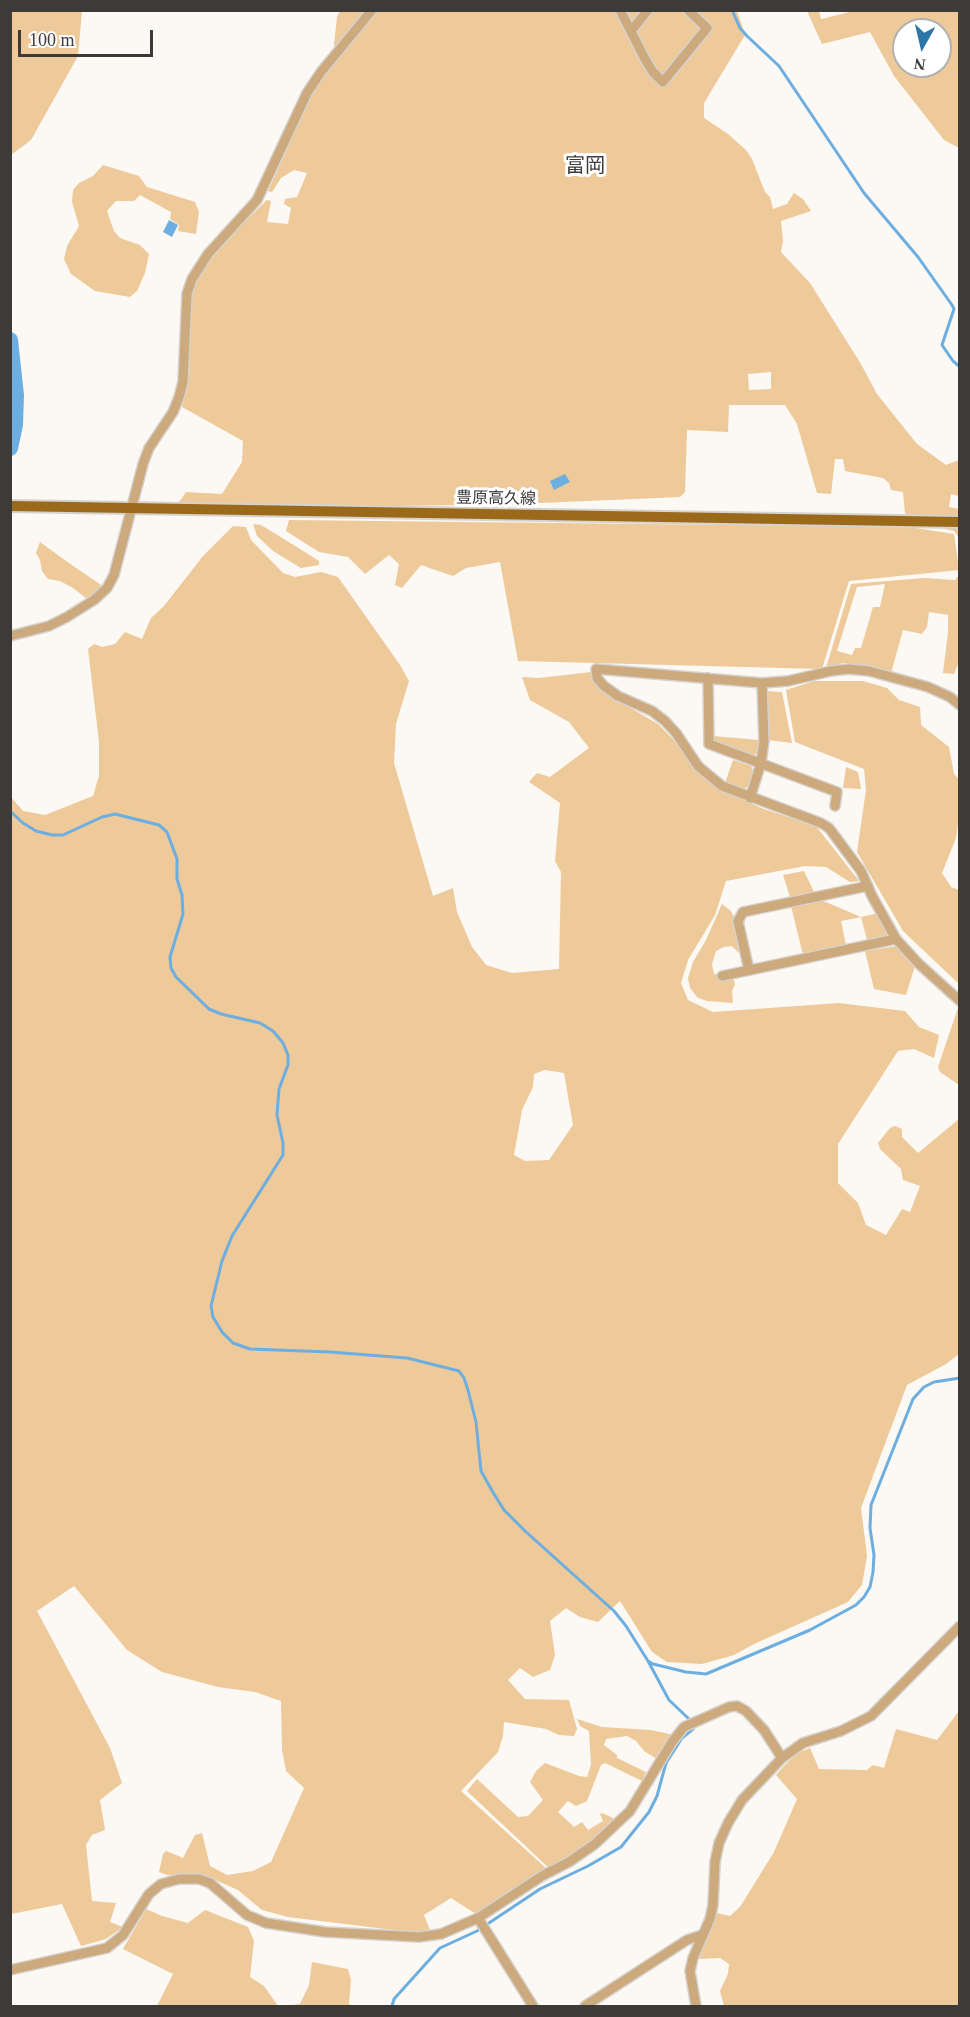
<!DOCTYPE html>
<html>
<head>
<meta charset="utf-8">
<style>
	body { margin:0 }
	#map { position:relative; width:970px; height:2017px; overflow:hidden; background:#fcf8f3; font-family:"Times New Roman",serif }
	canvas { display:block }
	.frame { position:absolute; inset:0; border:12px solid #3d3b39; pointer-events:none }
	.north { position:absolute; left:892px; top:18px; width:60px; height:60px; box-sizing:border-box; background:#fff; border:2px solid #b1b1b0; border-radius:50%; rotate:188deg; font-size:16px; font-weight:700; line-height:24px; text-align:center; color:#3d3b39 }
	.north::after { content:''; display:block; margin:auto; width:21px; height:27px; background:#2d75a9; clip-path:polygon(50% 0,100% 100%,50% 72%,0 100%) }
	.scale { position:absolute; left:18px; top:30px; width:135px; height:27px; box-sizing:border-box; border:3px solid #3d3b39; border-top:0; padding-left:8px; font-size:18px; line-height:21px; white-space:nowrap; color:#3d3b39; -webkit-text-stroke:4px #fff; paint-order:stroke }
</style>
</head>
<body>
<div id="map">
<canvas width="970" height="2017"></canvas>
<div class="frame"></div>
<div class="north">N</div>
<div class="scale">100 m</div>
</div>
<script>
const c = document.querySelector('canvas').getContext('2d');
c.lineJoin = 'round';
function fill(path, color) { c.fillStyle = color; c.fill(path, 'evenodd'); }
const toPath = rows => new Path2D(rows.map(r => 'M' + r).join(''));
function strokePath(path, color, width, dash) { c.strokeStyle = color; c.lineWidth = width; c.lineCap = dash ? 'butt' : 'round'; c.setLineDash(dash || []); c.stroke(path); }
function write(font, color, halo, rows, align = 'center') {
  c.font = font + ' "Times New Roman","Noto Sans JP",serif'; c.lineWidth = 6; c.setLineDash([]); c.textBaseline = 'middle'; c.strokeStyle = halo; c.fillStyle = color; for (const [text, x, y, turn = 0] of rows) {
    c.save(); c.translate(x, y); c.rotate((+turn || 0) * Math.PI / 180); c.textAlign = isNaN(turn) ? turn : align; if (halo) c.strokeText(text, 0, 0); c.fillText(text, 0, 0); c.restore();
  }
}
const green = toPath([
	[11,10,82,11,78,56,31,140,11,155],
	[340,11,737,11,745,35,704,103,704,118,728,134,746,150,752,159,765,192,770,197,773,209,787,204,794,193,803,199,811,211,781,221,783,241,781,252,810,283,861,364,877,394,917,444,946,465,959,460,959,496,951,494,949,507,959,509,959,538,954,531,914,522,905,513,903,492,891,490,889,483,883,478,845,471,843,459,835,459,831,494,817,493,797,424,785,405,729,405,728,432,687,430,685,492,680,497,516,504,278,508,179,502,186,492,222,494,242,462,243,441,182,407,189,378,191,295,195,279,209,256,267,200,271,201,267,222,288,224,291,208,284,204,285,199,297,197,307,173,294,170,281,178,272,192,268,191,285,154,298,116,317,84,337,57,334,45,337,17],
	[771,372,771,389,749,390,748,374],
	[807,11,819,11,821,19,854,11,959,11,959,148,944,140,894,76,870,32,822,44],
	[904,30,940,30,940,66,904,66],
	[103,165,139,176,147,187,195,202,199,212,196,234,178,231,179,225,170,219,171,212,140,195,134,201,116,201,107,211,114,231,120,238,140,245,149,254,145,273,137,291,130,297,95,291,71,274,64,259,67,246,79,226,72,202,73,190,79,183,93,176],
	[289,520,909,527,954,534,959,570,849,581,822,669,518,661,500,562,466,568,453,576,421,565,402,588,395,585,399,564,389,555,365,574,348,557,319,552,286,531],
	[253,524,261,525,292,544,319,561,319,565,301,568,273,551,257,536],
	[233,526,246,527,251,540,283,573,295,577,321,572,338,577,400,665,409,681,396,724,394,763,433,896,453,888,457,912,472,947,486,965,512,973,559,969,561,872,555,861,560,803,529,782,537,773,550,777,589,748,569,722,530,700,522,677,539,678,591,672,595,683,612,697,658,724,723,790,761,808,816,826,859,881,850,882,826,867,805,866,726,881,715,915,688,960,681,983,688,1000,713,1012,839,1003,905,1011,919,1027,939,1035,934,1058,914,1049,898,1051,838,1144,838,1183,858,1203,866,1225,886,1235,902,1209,910,1212,920,1186,903,1180,901,1169,880,1149,878,1143,890,1128,895,1126,902,1129,902,1137,918,1153,959,1119,959,1354,946,1364,907,1385,861,1508,867,1556,862,1585,848,1602,754,1644,734,1655,702,1664,667,1662,652,1652,620,1601,598,1622,580,1617,566,1608,550,1621,555,1655,550,1670,533,1677,520,1668,508,1680,525,1699,569,1700,577,1729,574,1736,559,1735,546,1729,504,1722,503,1736,498,1752,461,1791,547,1869,476,1914,451,1898,424,1915,431,1933,394,1930,288,1917,262,1910,238,1890,213,1879,192,1874,167,1875,159,1872,163,1854,166,1851,183,1858,195,1835,202,1833,210,1866,227,1875,253,1871,271,1862,304,1788,286,1771,282,1750,281,1701,255,1692,218,1687,162,1672,127,1650,74,1586,37,1611,110,1748,122,1783,100,1800,105,1830,92,1835,86,1845,92,1901,116,1903,110,1922,123,1927,106,1939,81,1946,62,1904,11,1914,10,796,23,811,45,815,93,796,99,776,99,742,88,649,94,644,102,647,115,644,125,632,142,639,151,618,164,606,203,556],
	[545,1070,564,1073,573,1125,549,1160,525,1161,514,1155,522,1110,533,1087,534,1074],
	[40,542,66,561,104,587,86,598,73,588,60,581,48,579,42,571,40,560,36,553],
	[959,575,959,662,954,674,943,673,948,632,948,615,929,612,927,627,922,634,903,630,891,673,867,666,843,663,826,668,851,584,925,578,955,580],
	[885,584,880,607,873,607,861,648,855,648,852,655,837,651,857,587],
	[814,681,863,681,887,688,899,700,920,707,921,725,949,747,954,774,959,779,960,810,956,838,942,873,951,887,959,890,959,984,903,931,857,852,866,790,864,769,795,742,786,690],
	[766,691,782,692,792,743,768,740],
	[713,736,759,740,759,753,751,756,715,744],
	[733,760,751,766,753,770,749,785,743,790,725,783],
	[846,767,858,772,861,789,843,788],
	[804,871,814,892,790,897,783,875],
	[821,900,861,917,879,913,890,935,867,940,861,917,841,921,846,945,803,955,791,906],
	[722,904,731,911,734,917,741,955,732,946,724,947,716,951,712,964,714,974,733,977,735,984,732,991,733,1003,707,1001,698,998,690,988,688,978,693,962,706,940],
	[897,946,915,966,906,995,874,989,865,951],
	[959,1005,960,1006,959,1085,940,1072,938,1067],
	[959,1711,959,2006,724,2006,720,1991,728,1974,729,1964,720,1958,699,1959,717,1913,730,1916,740,1907,774,1852,797,1799,776,1775,782,1768,796,1754,810,1748,819,1769,867,1770,873,1765,884,1768,896,1729,937,1740],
	[577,1719,602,1727,651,1730,674,1735,657,1759,644,1751,636,1741,627,1736,606,1739,604,1745,617,1755,617,1758,646,1772,642,1781,605,1763,601,1765,587,1801,576,1806,568,1801,558,1812,574,1827,582,1822,588,1830,603,1821,600,1814,602,1813,613,1818,615,1823,583,1848,550,1869,467,1791,477,1779,518,1817,528,1816,543,1800,530,1782,536,1771,545,1763,579,1776,587,1777,591,1765,589,1731,580,1726],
	[146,1909,162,1916,188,1923,205,1910,248,1927,254,1941,250,1977,264,1986,278,2006,157,2006,173,1974,123,1949],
	[312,1962,348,1969,351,1980,349,2004,352,2006,286,2006,300,2004,309,1985]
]);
const water = toPath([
	[169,220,178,225,172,237,163,232],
	[565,474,570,482,554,490,550,481]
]);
const stream = toPath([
	[732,10,740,28,747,36,779,66,864,193,918,257,952,305,954,309,942,345,953,361,960,367],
	[10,811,23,823,36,831,52,835,63,835,102,817,115,814,159,825,167,832,177,859,177,879,182,895,183,914,170,957,171,968,176,977,209,1009,221,1014,260,1023,273,1031,283,1043,288,1055,288,1065,279,1089,277,1115,283,1143,283,1155,232,1236,222,1261,211,1306,213,1317,222,1332,233,1343,250,1349,330,1352,407,1358,459,1371,464,1378,468,1390,476,1422,481,1471,494,1494,504,1510,525,1531,614,1611,626,1626,648,1661,653,1664,686,1672,706,1674,810,1630,856,1605,864,1597,870,1587,873,1572,874,1555,870,1528,871,1505,913,1399,924,1387,934,1382,960,1378],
	[392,2006,394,1999,440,1948,477,1931,540,1889,588,1866,621,1847,649,1812,657,1796,666,1763,682,1738,693,1729,693,1727,688,1718,669,1700,648,1661]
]);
const river = toPath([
	[10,340,16,395,15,425,10,448]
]);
const minor = toPath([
	[620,10,645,59,653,72,663,82,707,28,688,10],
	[631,31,648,10],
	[10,636,49,626,67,617,94,600,107,588,114,575,143,464,149,448,173,412,179,397,183,382,187,294,192,279,208,254,257,200,307,93,321,72,372,10],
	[708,678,709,744,837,792,835,806],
	[960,705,950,697,928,687,869,671,849,669,831,671,788,681,762,683,596,669,597,678,604,686,618,696,652,711,665,721,676,733,698,766,722,786,821,823,829,828,861,871,872,896,896,939,919,964,960,1001],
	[750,798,761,763,764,741,762,683],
	[749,970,738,921,743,912,868,886],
	[722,976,896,939],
	[478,1918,533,2006],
	[10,1970,107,1948,123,1935,149,1894,161,1884,179,1879,199,1879,210,1883,247,1915,266,1923,325,1932,419,1937,441,1934,478,1918,542,1876,569,1862,595,1844,630,1811,672,1742,684,1727,729,1707,737,1706,746,1711,764,1730,782,1758],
	[585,2006,687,1940,702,1935],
	[696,2006,690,1971,693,1958,710,1919,713,1905,715,1862,719,1843,728,1823,742,1800,782,1758,803,1743,841,1731,871,1716,960,1626]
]);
const major = toPath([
	[10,506,960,522]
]);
const streetNames = [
	["豊原高久線",496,499,1]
];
const quarterNames = [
	["富岡",585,167]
];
fill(green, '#eec999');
fill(water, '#6daee1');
strokePath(stream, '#6daee1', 3);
strokePath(river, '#6daee1', 16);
strokePath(minor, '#d6d2ce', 12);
strokePath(major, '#d6d2ce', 14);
strokePath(minor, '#ccaa7d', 9);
strokePath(major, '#9a691a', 10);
write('16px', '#3d3b39', '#fff', streetNames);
write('20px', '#3d3b39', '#fff', quarterNames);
</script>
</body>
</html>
